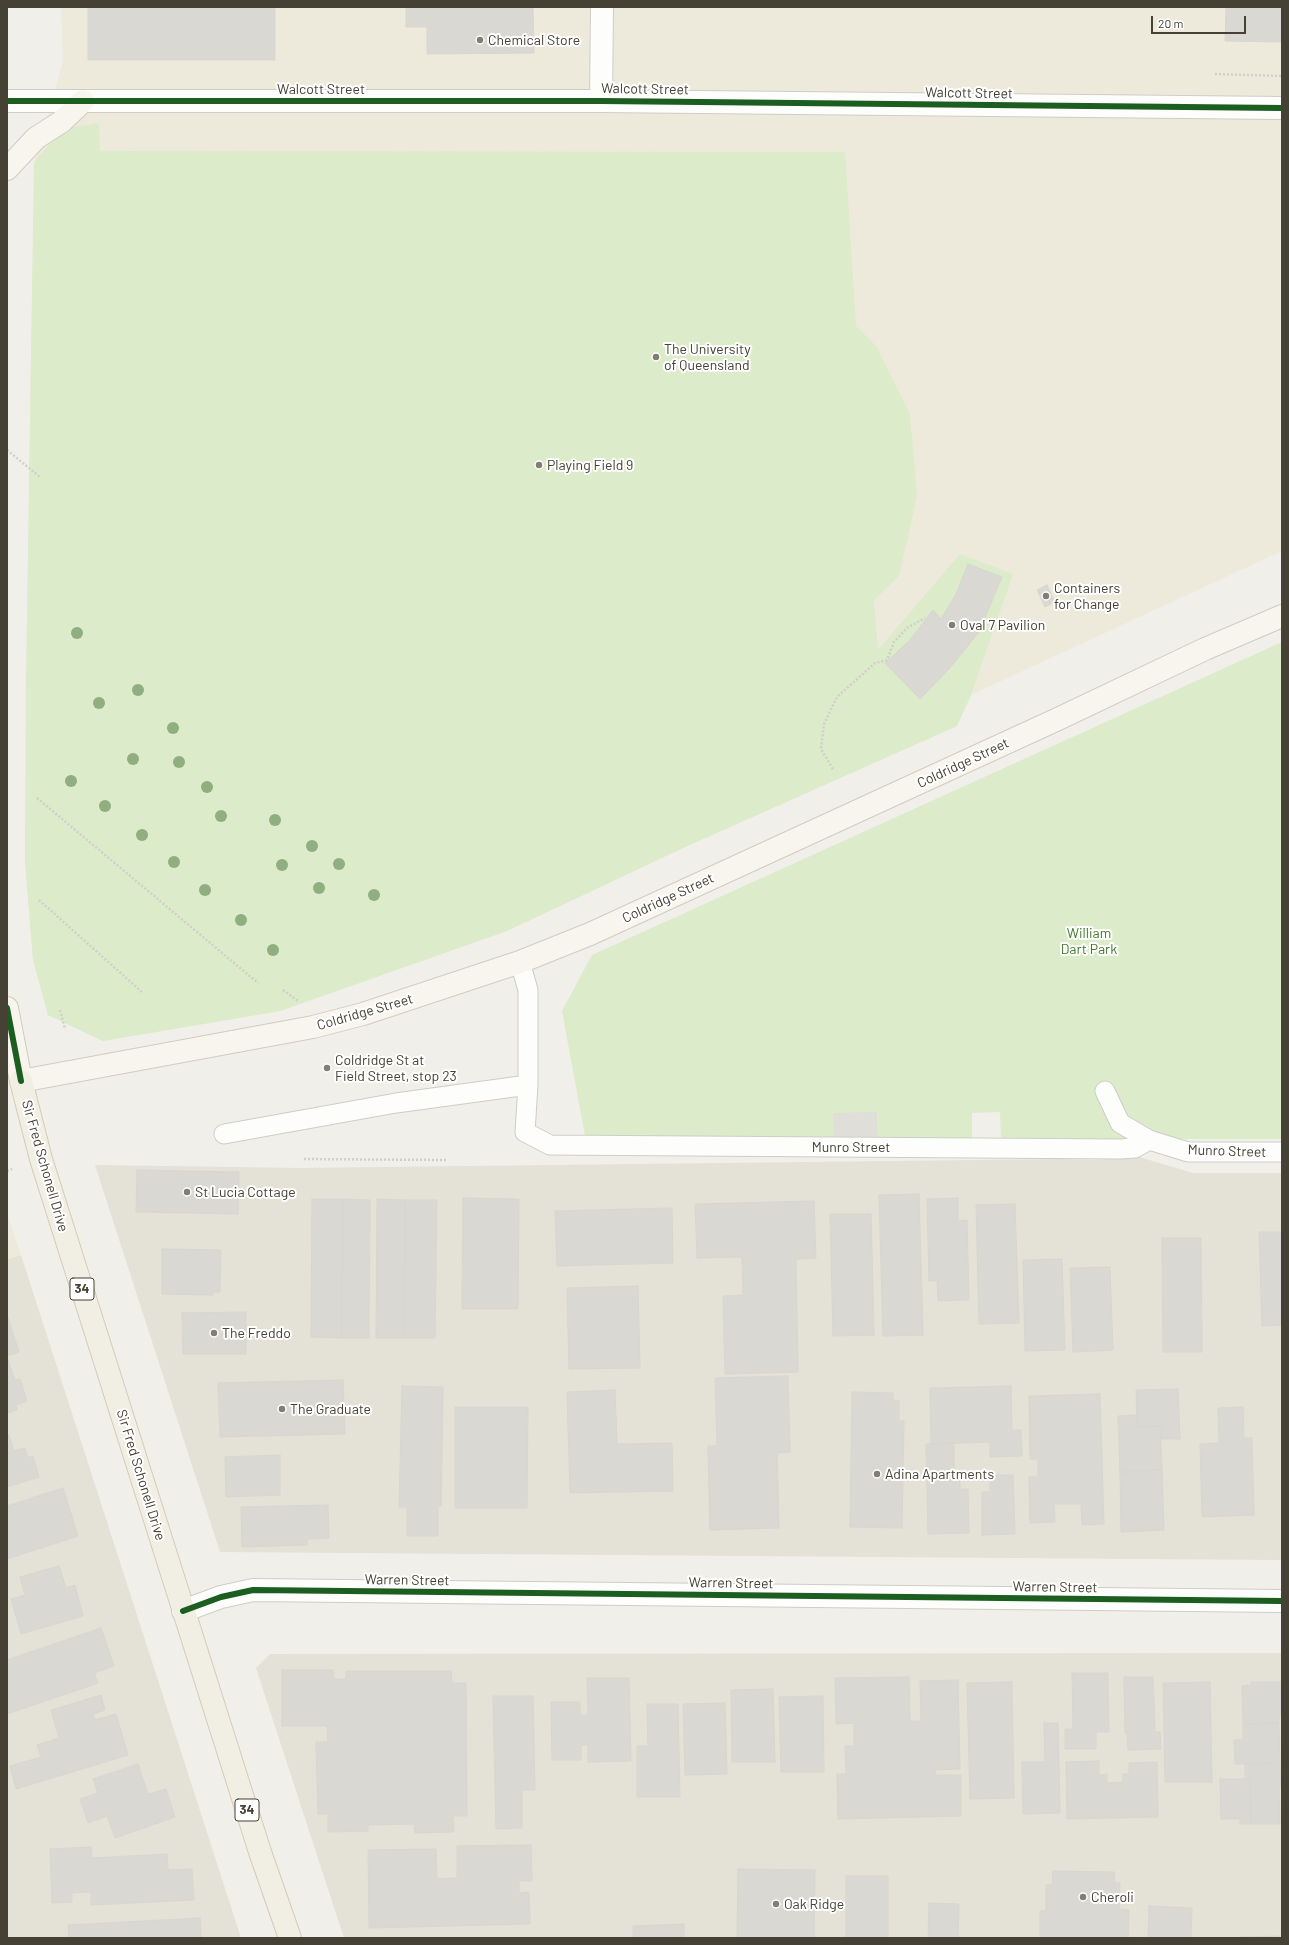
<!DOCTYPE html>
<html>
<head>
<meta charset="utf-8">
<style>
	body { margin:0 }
	#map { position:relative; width:1289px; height:1945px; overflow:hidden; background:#f0efe9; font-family:Barlow,sans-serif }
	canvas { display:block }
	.frame { position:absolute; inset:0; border:8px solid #464135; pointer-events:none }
	.scale { position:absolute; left:1151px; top:16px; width:95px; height:18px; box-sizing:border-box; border:2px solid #464135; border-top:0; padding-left:5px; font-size:12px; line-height:14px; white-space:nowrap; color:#464135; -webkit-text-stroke:3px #fff; paint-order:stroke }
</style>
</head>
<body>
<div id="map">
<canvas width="1289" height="1945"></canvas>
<div class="frame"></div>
<div class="scale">20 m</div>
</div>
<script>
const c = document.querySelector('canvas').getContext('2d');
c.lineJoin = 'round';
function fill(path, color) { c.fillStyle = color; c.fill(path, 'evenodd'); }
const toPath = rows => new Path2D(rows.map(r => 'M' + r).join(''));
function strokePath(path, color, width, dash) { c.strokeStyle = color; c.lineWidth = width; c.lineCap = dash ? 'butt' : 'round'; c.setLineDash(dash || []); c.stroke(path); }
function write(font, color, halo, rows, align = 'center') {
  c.font = font + ' Barlow,sans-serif'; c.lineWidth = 4; c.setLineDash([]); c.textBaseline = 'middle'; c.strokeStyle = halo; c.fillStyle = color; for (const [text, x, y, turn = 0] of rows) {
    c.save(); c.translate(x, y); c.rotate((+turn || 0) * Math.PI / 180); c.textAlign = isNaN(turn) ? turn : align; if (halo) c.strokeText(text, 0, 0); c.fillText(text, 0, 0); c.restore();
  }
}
const residential = toPath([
	[1139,1157,1193,1173,1282,1173,1282,1560,220,1552,95,1165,300,1168,1063,1159,1094,1160],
	[21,1255,241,1938,7,1938,7,1259],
	[1282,1653,1282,1938,344,1938,256,1668,270,1654]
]);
const education = toPath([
	[61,7,1282,7,1282,551,971,695,957,726,683,848,507,931,280,1011,103,1041,48,1015,33,960,25,862,26,682,34,163,63,61],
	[7,1214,21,1255,7,1259]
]);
const green = toPath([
	[99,123,100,151,845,152,856,326,876,346,910,414,917,496,899,576,874,600,878,650,960,554,1013,574,971,695,957,726,683,848,507,931,280,1011,103,1041,48,1015,33,960,25,862,26,682,34,163,48,146,68,128],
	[1282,642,1282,1139,1001,1139,1000,1112,972,1113,972,1140,878,1138,877,1112,834,1139,585,1136,562,1011,592,955]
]);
const parking = toPath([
	[877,1112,878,1138,834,1139,833,1113]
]);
const building = toPath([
	[88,7,275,7,275,60,88,60,88,7],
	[406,7,533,7,534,53,427,54,427,27,406,27,406,7],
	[1226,7,1282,7,1282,42,1225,41,1226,7],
	[968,564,1002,577,979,632,949,669,920,699,885,663,909,641,933,610,941,619,956,594,968,564],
	[1047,585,1055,602,1045,607,1037,590,1047,585],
	[137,1170,239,1172,238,1214,136,1212,137,1170],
	[919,1194,923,1335,883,1336,879,1195,919,1194],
	[463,1198,519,1199,518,1309,462,1309,463,1198],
	[958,1198,958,1221,967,1220,969,1300,938,1301,937,1281,929,1281,927,1199,958,1198],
	[312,1199,343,1199,342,1338,311,1337,312,1199],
	[343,1199,370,1200,369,1338,342,1338,343,1199],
	[377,1199,405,1200,404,1338,376,1338,377,1199],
	[405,1200,437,1200,435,1338,404,1338,405,1200],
	[814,1201,816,1258,796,1259,798,1372,725,1374,723,1296,743,1295,742,1257,697,1258,695,1204,814,1201],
	[1015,1204,1019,1323,979,1324,976,1205,1015,1204],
	[672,1208,673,1263,557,1266,555,1211,672,1208],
	[830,1214,871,1214,874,1335,833,1336,830,1214],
	[1259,1232,1282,1232,1282,1325,1262,1326,1259,1232],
	[1162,1238,1201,1238,1202,1352,1163,1352,1162,1238],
	[162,1249,221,1250,220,1292,213,1292,213,1295,162,1294,162,1249],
	[1062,1259,1065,1350,1025,1351,1023,1260,1062,1259],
	[1110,1267,1113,1350,1073,1352,1070,1268,1110,1267],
	[638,1286,640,1368,569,1369,567,1288,638,1286],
	[246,1312,246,1354,183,1354,182,1313,246,1312],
	[7,1315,19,1352,7,1356,7,1315],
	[7,1357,15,1380,20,1379,27,1401,16,1405,17,1410,7,1413,7,1357],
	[788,1376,790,1452,777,1453,779,1528,710,1530,708,1446,717,1446,715,1378,788,1376],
	[343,1380,345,1434,220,1437,218,1383,343,1380],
	[402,1386,443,1387,441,1506,438,1506,438,1536,407,1536,407,1507,399,1507,402,1386],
	[1011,1386,1012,1430,1021,1430,1022,1456,990,1457,990,1442,931,1444,930,1388,1011,1386],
	[1178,1389,1180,1439,1161,1439,1160,1426,1137,1427,1136,1390,1178,1389],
	[615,1390,617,1444,672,1443,673,1491,570,1493,567,1392,615,1390],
	[852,1392,893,1393,893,1400,899,1401,899,1421,904,1421,902,1528,850,1527,852,1392],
	[1100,1394,1104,1524,1082,1525,1081,1504,1054,1504,1055,1522,1030,1523,1029,1477,1038,1477,1038,1459,1030,1459,1029,1396,1100,1394],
	[455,1407,528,1407,527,1508,455,1508,455,1407],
	[1243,1407,1244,1438,1252,1438,1254,1515,1202,1517,1200,1444,1219,1443,1218,1408,1243,1407],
	[1137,1415,1137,1427,1160,1426,1162,1470,1120,1472,1118,1416,1137,1415],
	[7,1435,9,1435,14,1451,25,1448,28,1458,33,1456,39,1477,7,1487,7,1435],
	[954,1443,954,1472,960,1472,960,1489,968,1489,969,1533,928,1534,926,1444,954,1443],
	[280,1455,280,1495,226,1497,225,1457,280,1455],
	[1162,1470,1164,1530,1121,1532,1120,1472,1162,1470],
	[990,1475,1013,1475,1015,1534,982,1535,982,1492,990,1492,990,1475],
	[63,1488,78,1536,7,1559,7,1506,63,1488],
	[328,1505,329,1538,307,1539,307,1545,242,1547,241,1507,328,1505],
	[59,1566,66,1588,75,1585,83,1616,21,1634,11,1599,25,1595,20,1577,59,1566],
	[101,1628,114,1666,94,1673,98,1683,7,1714,7,1660,101,1628],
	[282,1670,333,1670,334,1679,346,1679,346,1671,451,1671,452,1683,466,1683,467,1816,453,1816,454,1832,415,1833,414,1824,368,1825,368,1831,328,1832,328,1814,318,1814,316,1742,328,1742,327,1726,282,1726,282,1670],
	[1072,1673,1108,1673,1109,1732,1096,1732,1096,1749,1065,1749,1065,1729,1073,1729,1072,1673],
	[909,1677,910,1721,921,1721,920,1681,958,1680,960,1769,935,1770,936,1775,961,1775,961,1816,838,1819,837,1774,846,1774,845,1746,854,1746,854,1723,836,1724,835,1678,909,1677],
	[1124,1677,1153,1677,1155,1732,1160,1732,1161,1749,1128,1750,1127,1733,1125,1733,1124,1677],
	[587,1678,629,1678,631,1761,588,1762,588,1745,581,1745,581,1760,552,1760,551,1702,580,1702,580,1715,588,1715,587,1678],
	[1012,1682,1014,1798,970,1799,967,1683,1012,1682],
	[1210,1682,1212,1782,1165,1782,1163,1683,1210,1682],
	[1251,1682,1282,1682,1282,1716,1279,1716,1279,1723,1243,1724,1242,1686,1251,1685,1251,1682],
	[773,1689,775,1762,732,1762,731,1690,773,1689],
	[101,1695,105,1710,93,1714,95,1720,116,1714,128,1755,16,1789,10,1766,41,1757,37,1745,59,1738,51,1710,101,1695],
	[493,1696,533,1696,535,1790,522,1790,522,1828,496,1829,493,1696],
	[823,1696,824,1772,781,1772,779,1697,823,1696],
	[725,1703,727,1774,685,1775,683,1704,725,1703],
	[647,1704,678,1704,680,1797,637,1797,637,1746,648,1746,647,1704],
	[1044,1723,1058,1723,1060,1813,1023,1814,1022,1762,1045,1762,1044,1723],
	[1279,1723,1280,1763,1235,1764,1234,1740,1243,1740,1243,1724,1279,1723],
	[1099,1761,1099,1775,1107,1774,1107,1783,1123,1782,1123,1774,1129,1774,1129,1763,1157,1762,1158,1817,1067,1819,1066,1762,1099,1761],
	[1245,1763,1280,1763,1282,1786,1279,1786,1280,1824,1251,1824,1250,1779,1245,1778,1245,1763],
	[138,1764,148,1794,166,1789,175,1817,115,1838,107,1816,88,1823,80,1799,98,1793,93,1779,138,1764],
	[1220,1779,1250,1779,1251,1824,1240,1824,1240,1819,1221,1819,1220,1779],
	[531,1845,532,1881,519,1881,519,1893,529,1892,530,1924,369,1928,368,1850,436,1849,437,1879,457,1878,457,1846,531,1845],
	[91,1847,92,1858,167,1854,168,1870,192,1869,194,1900,91,1905,91,1892,72,1893,72,1902,52,1903,50,1849,91,1847],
	[738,1869,815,1870,814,1938,737,1938,738,1869],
	[1053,1871,1114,1872,1115,1883,1120,1883,1119,1909,1129,1910,1128,1938,1040,1938,1040,1911,1046,1911,1046,1885,1052,1885,1053,1871],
	[846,1876,888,1876,888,1938,846,1938,846,1876],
	[929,1903,959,1904,958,1938,928,1938,929,1903],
	[1149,1906,1192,1908,1191,1938,1148,1938,1149,1906],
	[200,1918,201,1938,69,1938,68,1925,200,1918],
	[684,1924,684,1938,633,1938,633,1926,684,1924],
	[1282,1936,1282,1938,1241,1937,1282,1936]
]);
const path = toPath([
	[1215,74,1282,76],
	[7,450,40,477],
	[833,769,821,749,824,724,837,697,875,663,887,660,894,642,907,628,925,618],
	[37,798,258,983],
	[39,900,143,993],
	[283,990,298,1001],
	[60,1010,65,1029],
	[304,1159,447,1160],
	[7,1171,12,1169]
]);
const lane = toPath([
	[520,962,528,990,528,1085,525,1132,550,1145,1120,1149,1135,1148,1149,1140],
	[1105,1091,1120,1123,1149,1140,1188,1152,1282,1152],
	[224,1134,396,1103,528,1085]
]);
const street = toPath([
	[7,101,601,101,1282,108],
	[601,101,602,7],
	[183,1611,221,1597,253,1590,1282,1601]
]);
const secondary = toPath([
	[7,169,36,138,61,122,83,101],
	[7,1008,21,1081,313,1027,363,1014,520,962,590,934,1058,719,1205,649,1282,616]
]);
const primary = toPath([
	[21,1081,41,1159,260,1852,290,1938]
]);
const cycleway = toPath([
	[7,101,601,101,1282,108],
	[7,1008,21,1081],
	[183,1611,221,1597,253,1590,1282,1601]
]);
const trees = [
	[77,633],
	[138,690],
	[99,703],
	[173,728],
	[133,759],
	[179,762],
	[71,781],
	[207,787],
	[105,806],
	[221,816],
	[275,820],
	[142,835],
	[312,846],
	[174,862],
	[339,864],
	[282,865],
	[319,888],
	[205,890],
	[374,895],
	[241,920],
	[273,950]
];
const markers = [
	[480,40,4,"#827e74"],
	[656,357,4,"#827e74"],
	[539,465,4,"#827e74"],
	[1046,596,4,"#827e74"],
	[952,625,4,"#827e74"],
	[327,1068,4,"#827e74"],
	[187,1192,4,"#827e74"],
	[214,1333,4,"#827e74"],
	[282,1409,4,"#827e74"],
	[877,1474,4,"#827e74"],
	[1083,1897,4,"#827e74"],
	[776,1904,4,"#827e74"]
];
const shields = [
	[82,1289,24],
	[247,1810,24]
];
const shieldNames = [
	["34",82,1289],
	["34",247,1810]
];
const poiNames = [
	["Chemical Store",488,40],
	["The University",664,349],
	["of Queensland",664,365],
	["Playing Field 9",547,465],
	["Containers",1054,588],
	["for Change",1054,604],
	["Oval 7 Pavilion",960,625],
	["Coldridge St at",335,1060],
	["Field Street, stop 23",335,1076],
	["St Lucia Cottage",195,1192],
	["The Freddo",222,1333],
	["The Graduate",290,1409],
	["Adina Apartments",885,1474],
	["Cheroli",1091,1897],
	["Oak Ridge",784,1904]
];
const streetNames = [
	["Walcott Street",321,89],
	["Walcott Street",645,89,1],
	["Walcott Street",969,93,1],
	["Coldridge Street",963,763,-25],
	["Coldridge Street",668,898,-25],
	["Coldridge Street",365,1012,-16],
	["Munro Street",851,1147],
	["Munro Street",1227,1151,2],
	["Sir Fred Schonell Drive",45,1166,74],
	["Sir Fred Schonell Drive",141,1475,73],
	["Warren Street",407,1580,1],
	["Warren Street",731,1583,1],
	["Warren Street",1055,1587,1]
];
const parkNames = [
	["William",1089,933],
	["Dart Park",1089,949]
];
fill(residential, '#e4e1d6');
fill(education, '#eeeadb');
fill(green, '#dcebc9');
fill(parking, '#dfded9');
fill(building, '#dad8d2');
strokePath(building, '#d8d6cf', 1);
strokePath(lane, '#cecdc7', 21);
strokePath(street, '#cecdc7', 24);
strokePath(secondary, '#d0ccc0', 24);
strokePath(primary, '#d3ccb6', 24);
strokePath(path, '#d1cfca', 2.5, [2, 2]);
strokePath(lane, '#fdfdfc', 19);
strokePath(street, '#fdfdfc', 22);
strokePath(secondary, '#f7f5ee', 22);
strokePath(primary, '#f1eee3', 22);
strokePath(cycleway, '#1b5e20', 6);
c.fillStyle = '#90ae7f';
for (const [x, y] of trees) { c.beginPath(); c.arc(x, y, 6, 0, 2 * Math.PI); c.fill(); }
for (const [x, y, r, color] of markers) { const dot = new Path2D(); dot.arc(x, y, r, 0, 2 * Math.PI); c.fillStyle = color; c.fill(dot); strokePath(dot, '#fff', 1.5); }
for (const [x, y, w] of shields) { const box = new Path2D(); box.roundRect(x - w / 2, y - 11, w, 22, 3); c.fillStyle = '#fff'; c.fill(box); strokePath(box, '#464135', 1); }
write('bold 13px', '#464135', null, shieldNames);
write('14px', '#464135', '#fff', poiNames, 'left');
write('14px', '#464135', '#fff', streetNames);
write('14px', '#417928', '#fff', parkNames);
</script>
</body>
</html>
